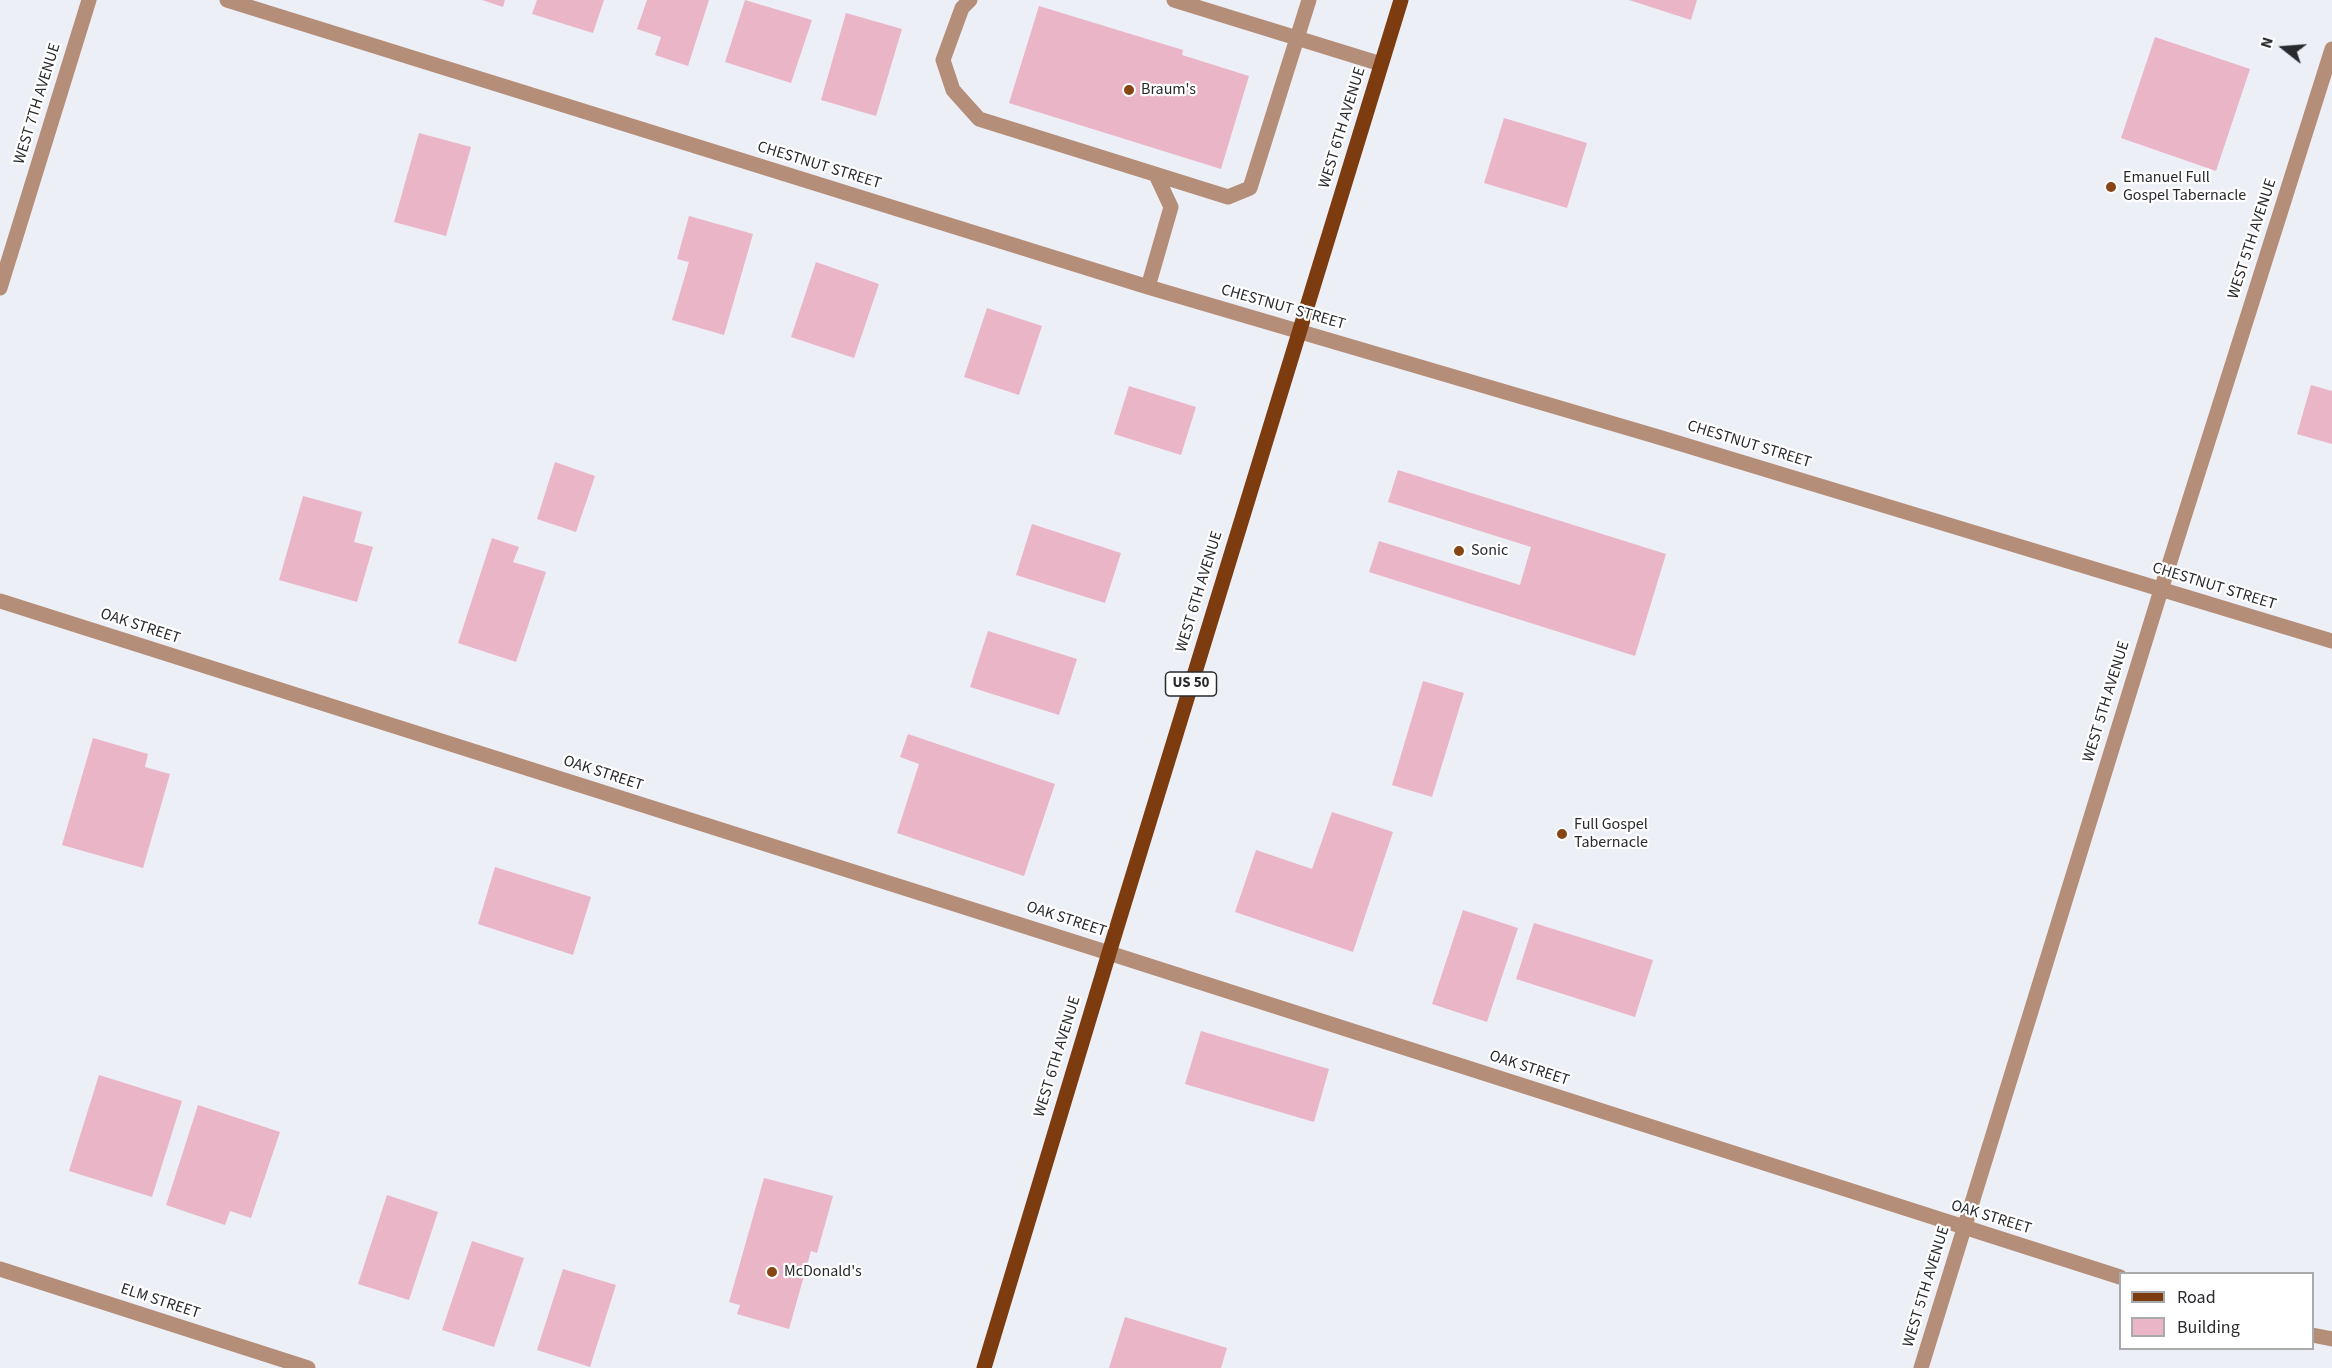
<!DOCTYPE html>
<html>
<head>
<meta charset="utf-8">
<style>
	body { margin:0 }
	#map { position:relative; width:2332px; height:1368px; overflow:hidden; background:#edeff7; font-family:"Source Sans 3",sans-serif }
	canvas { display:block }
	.legend { position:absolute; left:2119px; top:1272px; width:195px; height:78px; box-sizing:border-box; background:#fff; border:2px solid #a9aaab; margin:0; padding:8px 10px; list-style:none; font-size:18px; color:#292a2d }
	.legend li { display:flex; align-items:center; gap:12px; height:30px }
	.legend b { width:30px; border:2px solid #a9aaab }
	.north { position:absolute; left:2254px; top:18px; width:60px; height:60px; -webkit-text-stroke:4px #fff; paint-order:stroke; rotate:287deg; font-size:16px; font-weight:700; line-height:24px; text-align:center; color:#292a2d }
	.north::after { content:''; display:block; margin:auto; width:21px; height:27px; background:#292a2d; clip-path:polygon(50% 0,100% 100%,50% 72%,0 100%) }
</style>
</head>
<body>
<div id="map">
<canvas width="2332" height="1368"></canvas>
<ul class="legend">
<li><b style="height:8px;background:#7d3b10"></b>Road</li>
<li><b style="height:16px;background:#eab5c6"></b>Building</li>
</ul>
<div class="north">N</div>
</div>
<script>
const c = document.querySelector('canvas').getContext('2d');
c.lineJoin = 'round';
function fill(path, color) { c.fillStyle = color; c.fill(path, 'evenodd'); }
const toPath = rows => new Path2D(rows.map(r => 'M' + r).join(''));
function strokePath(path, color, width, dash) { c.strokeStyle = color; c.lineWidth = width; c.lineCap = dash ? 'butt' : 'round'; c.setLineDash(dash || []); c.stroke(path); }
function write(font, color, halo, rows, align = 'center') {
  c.font = font + ' "Source Sans 3",sans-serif'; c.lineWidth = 4.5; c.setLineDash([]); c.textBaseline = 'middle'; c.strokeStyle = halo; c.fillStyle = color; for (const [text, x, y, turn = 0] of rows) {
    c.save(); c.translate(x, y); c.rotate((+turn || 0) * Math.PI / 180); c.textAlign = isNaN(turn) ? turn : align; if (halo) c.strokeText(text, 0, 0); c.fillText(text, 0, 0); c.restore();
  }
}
const building = toPath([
	[482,0,505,0,503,7],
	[537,0,604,0,593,33,532,14],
	[647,0,709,0,688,66,655,55,661,37,637,29],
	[745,0,812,20,791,83,725,62],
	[1629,0,1697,0,1691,20],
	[1039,6,1183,50,1182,55,1249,76,1221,169,1009,103],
	[846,13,902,29,876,116,821,100],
	[2155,37,2250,69,2216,171,2121,138],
	[1504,118,1587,143,1567,208,1484,183],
	[419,133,471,147,446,236,394,222],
	[689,216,753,234,724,335,672,320,689,262,677,259],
	[816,262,879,284,854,358,791,337],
	[987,308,1042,326,1019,395,964,377],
	[2311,385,2332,391,2332,444,2297,434],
	[1129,386,1196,407,1181,455,1114,434],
	[555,462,595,476,576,532,537,519],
	[1398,470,1666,554,1635,656,1369,572,1379,541,1520,585,1531,547,1388,502],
	[303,496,362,512,354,542,373,547,357,602,279,580],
	[1032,524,1121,553,1105,603,1016,575],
	[492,538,519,547,513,562,546,572,516,662,458,643],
	[988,631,1077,659,1059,715,970,687],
	[1423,681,1464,693,1432,797,1392,785],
	[908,734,1055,784,1024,876,897,833,919,764,900,757],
	[93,738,148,754,145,767,170,774,143,868,62,845],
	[1332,812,1393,832,1353,952,1235,912,1256,850,1312,869],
	[495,867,591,897,573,955,478,924],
	[1463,910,1518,928,1487,1022,1432,1004],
	[1534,923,1653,960,1635,1017,1516,979],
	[1201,1031,1329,1069,1314,1122,1185,1084],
	[99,1075,182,1101,152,1197,69,1171],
	[198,1105,280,1132,251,1218,230,1211,225,1225,166,1205],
	[764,1178,833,1196,817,1253,811,1251,789,1329,737,1314,740,1305,729,1302],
	[387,1195,438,1212,409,1300,358,1284],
	[472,1241,524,1258,494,1347,442,1330],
	[563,1269,616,1285,590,1367,537,1350],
	[1125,1317,1227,1348,1221,1368,1109,1368]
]);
const minor = toPath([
	[227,0,1148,287,1655,436,2332,641],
	[970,0,962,8,943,60,953,90,979,119,1228,197,1250,188,1309,0],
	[1174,0,1381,64],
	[1148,287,1171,207,1156,175],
	[0,288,89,0],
	[0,601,1109,953,2120,1277],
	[0,1269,308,1368],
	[2312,1335,2332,1339],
	[1921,1368,2161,590,2332,49]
]);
const major = toPath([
	[984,1368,1109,953,1401,0]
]);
const markers = [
	[1129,90,6,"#874513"],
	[2111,187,6,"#874513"],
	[1459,551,6,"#874513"],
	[1562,834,6,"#874513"],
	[772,1272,6,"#874513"]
];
const shields = [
	[1191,684,51]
];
const shieldNames = [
	["US 50",1191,684]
];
const poiNames = [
	["Braum's",1141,90],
	["Emanuel Full",2123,178],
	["Gospel Tabernacle",2123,196],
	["Sonic",1471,551],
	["Full Gospel",1574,825],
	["Tabernacle",1574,843],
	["McDonald's",784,1272]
];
const streetNames = [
	["WEST 7TH AVENUE",38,104,-73],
	["WEST 6TH AVENUE",1343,128,-73],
	["CHESTNUT STREET",819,166,17],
	["WEST 5TH AVENUE",2253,239,-72],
	["CHESTNUT STREET",1283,308,16],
	["CHESTNUT STREET",1749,445,17],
	["CHESTNUT STREET",2214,587,17],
	["WEST 6TH AVENUE",1200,592,-73],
	["OAK STREET",140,627,18],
	["WEST 5TH AVENUE",2107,702,-73],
	["OAK STREET",603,774,18],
	["OAK STREET",1066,920,18],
	["WEST 6TH AVENUE",1058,1057,-73],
	["OAK STREET",1529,1069,18],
	["OAK STREET",1991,1218,17],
	["WEST 5TH AVENUE",1927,1287,-73],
	["ELM STREET",160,1302,18]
];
fill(building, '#eab5c6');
strokePath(minor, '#b58e79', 15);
strokePath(major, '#7d3b10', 15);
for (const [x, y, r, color] of markers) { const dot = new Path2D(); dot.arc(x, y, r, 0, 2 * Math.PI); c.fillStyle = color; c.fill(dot); strokePath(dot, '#fff', 2); }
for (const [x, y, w] of shields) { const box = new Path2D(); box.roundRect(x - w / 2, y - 12, w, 24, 4.5); c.fillStyle = '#fff'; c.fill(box); strokePath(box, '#292a2d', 1.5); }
write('bold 15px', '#292a2d', null, shieldNames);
write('16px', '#292a2d', '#fff', poiNames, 'left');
write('16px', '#292a2d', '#fff', streetNames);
</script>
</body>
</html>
